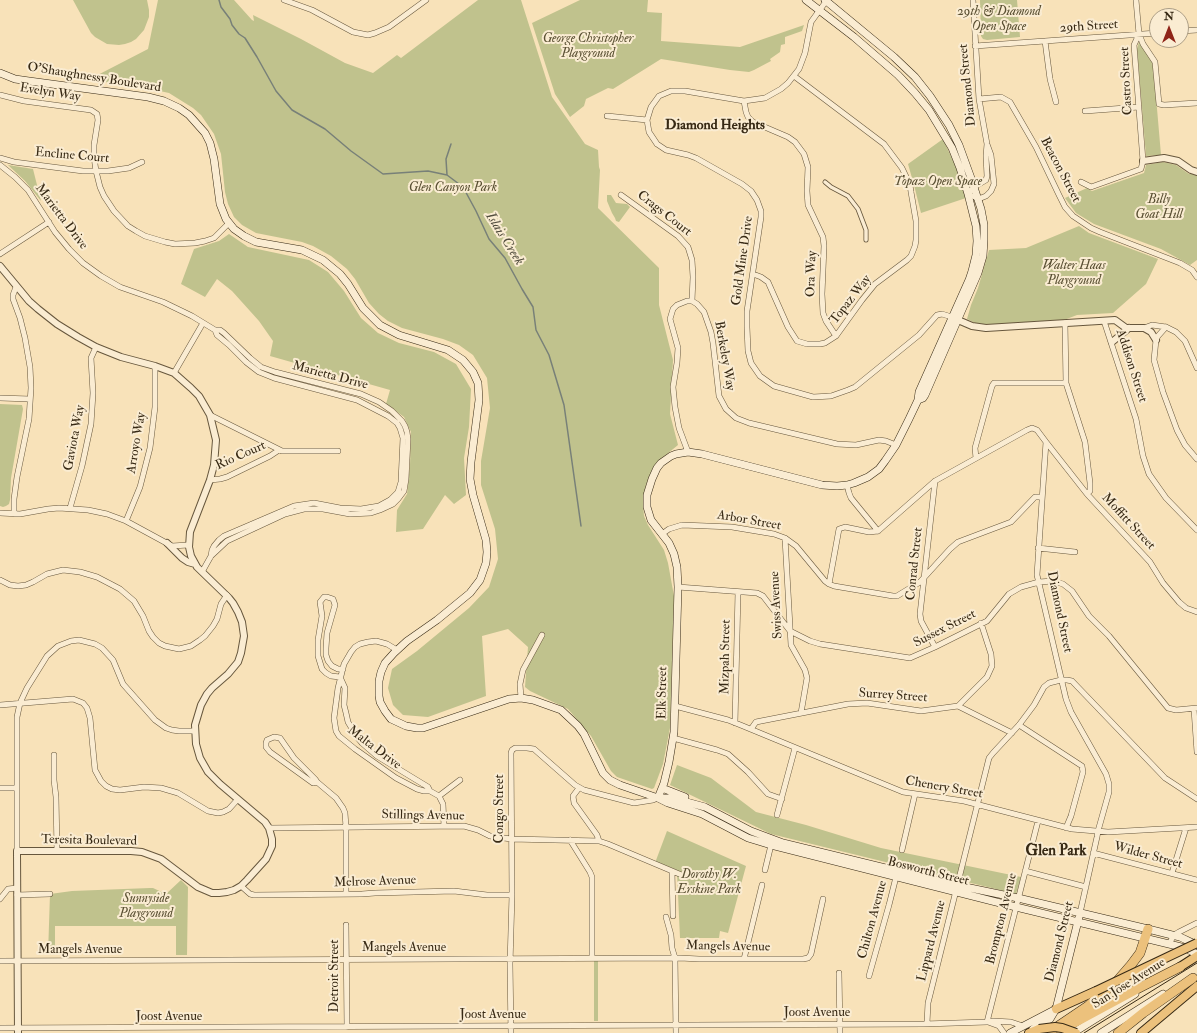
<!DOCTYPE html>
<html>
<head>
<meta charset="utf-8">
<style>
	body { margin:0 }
	#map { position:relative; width:1197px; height:1033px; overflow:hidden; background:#f8e2b9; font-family:"IM FELL Double Pica",serif }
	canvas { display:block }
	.north { position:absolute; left:1149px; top:8px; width:40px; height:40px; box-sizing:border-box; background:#faecd2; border:1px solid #ac9e86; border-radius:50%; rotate:0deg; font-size:11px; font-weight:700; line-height:16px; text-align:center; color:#372914 }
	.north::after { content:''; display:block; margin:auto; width:14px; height:18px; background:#8f2418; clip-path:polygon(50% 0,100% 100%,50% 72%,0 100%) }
</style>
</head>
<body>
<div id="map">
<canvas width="1197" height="1033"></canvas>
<div class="north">N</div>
</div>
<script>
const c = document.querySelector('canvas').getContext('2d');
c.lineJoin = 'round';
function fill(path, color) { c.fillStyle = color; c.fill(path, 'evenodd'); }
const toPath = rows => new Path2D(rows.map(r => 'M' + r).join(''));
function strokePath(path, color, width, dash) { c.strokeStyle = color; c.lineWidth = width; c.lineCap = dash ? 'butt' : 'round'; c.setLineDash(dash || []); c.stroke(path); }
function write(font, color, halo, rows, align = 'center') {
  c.font = font + ' "IM FELL Double Pica",serif'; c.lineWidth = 4; c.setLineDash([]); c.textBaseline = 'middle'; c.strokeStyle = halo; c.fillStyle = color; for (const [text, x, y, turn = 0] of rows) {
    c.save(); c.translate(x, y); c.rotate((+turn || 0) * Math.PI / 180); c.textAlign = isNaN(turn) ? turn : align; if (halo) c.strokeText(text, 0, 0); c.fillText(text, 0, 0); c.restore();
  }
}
const green = toPath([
	[73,0,147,0,149,10,149,17,144,30,136,39,131,42,125,44,119,45,107,44,95,37,91,33],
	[158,0,234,0,252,20,254,21,253,15,301,39,345,63,373,73,397,55,401,58,478,0,521,0,552,97,585,144,598,150,599,167,600,170,598,208,659,268,659,305,673,360,670,414,678,445,656,463,653,468,646,485,643,504,644,516,648,525,664,550,668,563,674,596,670,728,663,764,654,788,652,789,617,777,611,771,591,736,568,709,530,691,525,687,528,647,508,629,482,636,486,696,428,717,403,715,393,705,388,688,392,669,417,651,469,608,489,587,498,559,495,529,481,485,481,461,490,408,487,378,473,355,459,345,443,339,402,328,388,321,379,314,369,303,355,279,347,269,331,256,313,246,302,242,256,233,242,225,234,217,228,204,225,192,221,154,214,134,201,115,193,108,169,93,137,86,88,80,148,49],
	[580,0,648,0,647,12,662,13,661,41,740,47,804,25,802,31,785,37,785,44,781,45,780,52,770,59,771,61,754,70,749,72,730,70,661,59,613,89,608,88,586,99,584,106,570,117,555,94,532,23],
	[980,0,1017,0,1020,37,987,40,983,39,981,36],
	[1139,42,1153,62,1161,155,1146,156,1137,49],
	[943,139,960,176,966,198,921,213,914,185,908,164],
	[1163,162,1176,165,1189,174,1197,173,1197,260,1190,265,1161,249,1094,224,1076,213,1065,198,1087,188,1092,191,1144,173,1146,165],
	[8,165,33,169,41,201,25,181],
	[607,195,611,195,616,203,627,204,630,207,619,222,616,221,615,218,612,213,607,201],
	[1079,226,1089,233,1158,259,1146,284,1113,313,1077,315,1064,320,985,325,975,323,967,319,971,305,978,288,989,250,1026,248],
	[229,234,248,247,309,260,328,272,344,291,361,318,378,333,399,343,434,352,456,364,471,389,469,427,464,458,466,495,454,504,445,495,423,529,396,532,397,510,407,494,410,465,411,432,404,417,386,404,390,390,270,356,273,341,259,321,232,291,217,279,205,297,181,284,194,249,219,241],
	[0,404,22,405,23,409,11,478,10,500,9,504,6,506,3,507,0,506],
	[677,765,711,778,756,812,806,825,881,848,1021,877,1016,894,771,834,670,785],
	[667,831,746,866,728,933,720,931,719,938,680,938,677,872,655,863],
	[181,880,188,887,187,955,176,955,176,926,55,926,55,955,48,955,50,894,72,891,150,888,153,888,166,894],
	[594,960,598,960,598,1021,594,1021]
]);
const stream = toPath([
	[219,0,221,7,230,19,232,25,239,34,245,38,257,57,276,91,292,110,325,129,351,151,383,174,428,171,447,175,463,187,476,211,489,239,505,258,522,289,533,307,536,330,549,355,564,405,581,526],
	[447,175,446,159,451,144]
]);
const pedestrian = toPath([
	[825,182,831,187,848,196,858,209,866,230,866,240]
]);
const minor = toPath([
	[284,0,312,10,353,32,368,35,375,33,389,27,426,0],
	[827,0,811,22,805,53,799,69,788,83,781,89,765,98,744,101,685,91,671,91,659,96,651,107,647,120,649,132,657,144,666,150,688,155,696,158,742,184,751,191,757,200,761,211,761,217,747,311,747,327,748,351,751,363,760,376,774,386,813,397,831,396,848,390,855,387,919,335,937,315,942,314,955,318],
	[973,0,979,99,987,144,991,155,994,184,991,191,986,196,981,198,977,198,968,194,974,187,986,180,987,176,986,156,987,144],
	[1181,31,1197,30],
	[1139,34,1143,44,1155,62,1159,104,1164,105,1197,103],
	[1045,41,1050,79,1056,102],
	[975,46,1157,33],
	[0,95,24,101,91,110,97,114,98,120,94,145,94,157,96,171,100,187,104,196,114,211,128,226,136,231,145,236,165,242,175,244,195,243,205,241,214,238,229,223],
	[979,99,1001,97,1010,102,1036,147,1059,195,1065,207,1073,216,1091,228,1100,232,1180,263,1192,270,1197,277],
	[744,101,746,112,748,117,753,122,788,137,795,142,804,154,808,167,807,191,808,205,823,237,824,246,822,294,823,313,826,321,836,336],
	[1085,111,1139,107],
	[607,116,647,120],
	[0,158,14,162,83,171,108,171,129,168,142,162],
	[0,165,15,177,28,190,55,232,69,249,83,263,101,276,120,287,163,302,192,316,215,330,217,335,229,345,246,362,259,372,274,378,357,400,388,416,397,423,400,428,403,438,401,482,398,492,390,500,379,506,361,509,340,508,314,503,294,506,224,536,219,540,214,546,212,550,211,556],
	[1081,182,1091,187,1141,169,1143,161,1134,45,1139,34,1136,0],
	[621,195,678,236,688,247,692,260,693,277,692,301],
	[0,254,49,222],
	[753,274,761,277,768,282,788,327,797,341,807,344,820,344,825,343,836,336,862,300,875,284,907,260,911,256,915,246,916,240,916,221,911,192,910,185,902,168,884,144,794,76],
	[1104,321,1136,419,1143,456,1149,474,1166,498,1197,530],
	[1065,323,1066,383,1085,442,1090,483,1090,491,1087,494],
	[1166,327,1158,336,1156,340,1154,360,1163,392,1177,430,1185,445,1197,459],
	[1144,328,1152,325,1166,327,1176,332,1185,341,1197,368],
	[174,373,203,323],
	[0,398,30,399],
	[210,415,282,451,338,451],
	[1046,442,1087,494,1150,562,1163,583,1179,602,1186,608,1197,612],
	[688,452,679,428,675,407,673,387,677,363,678,348,670,319,673,309,677,305,687,301,692,301,697,304,704,312,711,332,713,343,719,396,726,409,736,418,749,423,837,444,856,445,879,440,886,441,896,445],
	[976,458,975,448,992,386,994,383,1066,383],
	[210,480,220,479,227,477,270,456,279,450],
	[847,485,849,493,851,498,878,531],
	[70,508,82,466,91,424,93,393,91,358,96,347],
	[0,513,20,514,48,509,59,508,88,510,107,514,126,521,172,546,188,545],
	[14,514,14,499,17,477,29,419,31,388,30,367,25,338,20,318,13,299,13,295,16,287],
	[126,521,140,487,150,448,155,407,155,366],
	[878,531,935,481,1027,430,1032,428,1037,430,1046,442,1037,575,1066,699,1071,712,1106,774,1109,784,1109,792,1098,831,1097,837,1080,913],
	[662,534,669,529,682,525,732,527,774,534,785,538,796,546,825,581,829,584,834,586,893,596,897,596,920,582,950,549,958,542,1011,522,1035,497,1042,497],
	[785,538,791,645,805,670,807,678,801,713],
	[1038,548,1075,552],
	[202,572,211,556,227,541,285,514,304,509,323,509,350,514,371,513,380,510,393,504,398,499,404,491,406,479,408,439,407,432,405,426,402,421,392,411,379,402,361,394,275,372,261,367,250,358,224,333,220,330,215,330],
	[0,580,10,585,18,586,26,585,33,582,47,574,63,570,80,572,97,577,120,589,134,601,143,616,149,631,153,637,159,643,165,646,179,649,191,646,200,640,205,636,213,626,217,619,221,604,227,595],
	[829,584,839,529,845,527,869,532,878,531],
	[678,587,757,593,763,596,790,631,810,641,820,644,910,658,935,647,987,621,1009,594,1021,587,1039,582,1053,581,1063,584,1072,591,1089,616,1109,636,1168,708,1176,710,1197,708],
	[935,647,921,621,920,614,935,481],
	[397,650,387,644,376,641,368,642,360,644,355,647,351,652,344,664,338,688,334,718,336,731,339,736,355,749,396,778,417,789,424,791,430,791],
	[340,677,345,688,344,705,346,713,348,722,357,737,362,743,377,756,428,787,430,791,439,796,443,804,444,826],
	[340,677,331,676,326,673,322,669,318,656,318,640,322,616,320,602,324,597,327,597,333,599,335,605,327,633,326,648,326,655,328,661,332,666,338,669,343,669],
	[521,698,520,684,523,670,542,635],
	[0,705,73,699,83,703,87,708,90,718,95,770,101,781,106,786,112,789,120,790,144,787,161,788,178,793,208,811,218,813,223,812,229,809,238,799],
	[675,706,728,720,743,726,903,792,964,801,1072,829,1108,832,1197,827],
	[958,706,987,677,992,666,991,654,981,623],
	[1194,709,1197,752],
	[735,723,738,592],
	[1019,725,1082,766,1083,772,1071,816,1066,828],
	[751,729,756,722,761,721,848,704,867,703,921,711,958,706,1012,733],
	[673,738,717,750,728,754,748,772,768,794,782,799],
	[54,755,54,780,56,797,57,851],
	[317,782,313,783,270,752,266,747,266,743,267,740,274,737,280,738,294,758,315,779,317,782,336,798,343,808,345,813,346,827,346,894],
	[0,788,17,788],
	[579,788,573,796,574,803,597,835,599,841,608,844,684,876],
	[439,796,460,780],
	[777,815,795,748],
	[269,828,464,826,478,830,490,836,511,839,599,841],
	[570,840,590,872,592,877,592,958],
	[902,850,915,794],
	[17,851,17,717,20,703,27,688,47,656,58,646,71,641,79,640,95,644,102,648,113,660,123,684,155,720,166,728,172,730,179,731,195,731],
	[1093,853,1197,880],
	[765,870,771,845],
	[672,871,673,916],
	[1025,871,1086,887],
	[1172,873,1186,828],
	[241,886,250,894,254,895,362,894,375,893,454,891,487,895,512,895],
	[17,895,50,894],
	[0,899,8,889,17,888],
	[666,917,671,935,672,948,675,958,676,1033],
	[346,925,347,1027],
	[1169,944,1174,935,1179,932,1197,923],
	[744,959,762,885],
	[0,961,680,958,699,959,803,959,808,958,811,954,823,899],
	[839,973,840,1033],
	[869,976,889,905,897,873],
	[987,1022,1038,821],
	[988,1022,999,1026,1004,1033],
	[927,1023,928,1003,989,758,993,753,1019,725,1034,705,1044,687,1049,683,1061,680,1067,680,1072,681,1165,778,1197,799],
	[0,1028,924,1024,987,1022,993,1021,1011,1022,1023,1026],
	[511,1033,510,964,512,895,511,753,512,750,515,748,527,748,534,749,575,785,584,790,634,803,653,800,658,798]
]);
const tertiary = toPath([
	[1143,161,1164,158,1178,161,1191,170,1197,172],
	[0,266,29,301,38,309,57,324,78,337,96,347,121,357,155,366,174,373,191,388,199,396,210,415,216,440,214,465,210,480,190,532,189,547,191,556,197,567,229,598,233,603,238,612,242,622,244,636,241,653,238,662,228,674,212,688,207,694,201,705,195,725,196,744,200,758,208,772,220,784,265,822,269,828,272,839,272,846,266,859,247,880,241,886,234,890,227,892,219,893,212,893,198,887,161,859,142,852,131,851,17,851,18,1033],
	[958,320,972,326,986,328,1115,320,1126,328,1144,328,1151,332,1156,340],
	[1112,342,1129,328],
	[167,543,182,558,188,562,195,564]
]);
const secondary = toPath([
	[825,0,894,57,915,77,930,96,949,125,959,145,971,178,981,209,984,225,984,240,983,256,978,273,925,395,923,398,918,400],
	[0,73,15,79,29,81,148,97,164,101,179,108,189,115,205,133,210,143,214,159,220,204,226,219,234,229,244,236,256,242,302,250,323,260,340,274,348,284,363,308,380,325,399,335,448,350,463,360,473,372,478,383,479,400,471,462,470,479,473,495,486,540,487,552,486,563,480,580,470,593,437,620,407,641,394,653,385,663,381,672,379,681,379,696,380,702,385,711,391,719,406,726,417,728,423,728,509,699,521,698,533,700,561,710,578,726,584,734,603,773,610,780,620,785,658,798,668,803,702,814,748,838,771,845,1016,907,1169,944,1185,948,1197,954],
	[662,788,685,797],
	[658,798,664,783,669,762,674,732,678,587,677,567,674,554,669,543,651,520,647,507,647,495,652,479,657,468,661,463,671,456,676,454,688,452,702,454,822,485,837,486,847,485,854,483,868,477,879,469,885,461,896,445,909,419,918,400,919,392,969,280,972,271,976,255,977,241,976,226,968,194,960,168,952,148,929,110,915,93,898,75,854,37,806,0],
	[659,798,672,798,705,807,751,831,783,843,951,884,1018,898,1148,929,1180,937,1197,945],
	[1033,1029,1050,1019,1056,1009,1079,917],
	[1010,1033,1056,1009],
	[1073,1033,1135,994],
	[1101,1033,1163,994]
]);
const primary = toPath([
	[1180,967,1197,956],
	[1056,1009,1096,991],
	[1029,1033,1039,1029],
	[1141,1033,1197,986]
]);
const motorway = toPath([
	[1061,1030,1135,990,1180,967],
	[1048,1033,1088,1006,1118,980,1131,965,1140,953,1148,929],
	[1118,1033,1143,1013,1193,978]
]);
const tram = toPath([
	[1084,1033,1197,963]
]);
const primaryBridge = toPath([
	[1096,991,1197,943],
	[1039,1029,1055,1027,1062,1028,1076,1033]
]);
const parkNames = [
	["29th & Diamond",999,12],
	["Open Space",999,27],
	["George Christopher",588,39],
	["Playground",588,54],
	["Topaz Open Space",938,182],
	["Glen Canyon Park",453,188],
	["Billy",1159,200],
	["Goat Hill",1159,215],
	["Walter Haas",1074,266],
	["Playground",1074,281],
	["Dorothy W.",709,875],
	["Erskine Park",709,890],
	["Sunnyside",146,899],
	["Playground",146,914]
];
const streetNames = [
	["29th Street",1089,27,-4],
	["O'Shaughnessy Boulevard",94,78,9],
	["Castro Street",1127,81,-93],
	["Diamond Street",968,85,-96],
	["Evelyn Way",50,93,9],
	["Encline Court",72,156,5],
	["Beacon Street",1060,170,62],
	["Crags Court",664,214,38],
	["Marietta Drive",61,217,53],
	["Gold Mine Drive",743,261,-82],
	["Ora Way",812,274,-88],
	["Topaz Way",851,300,-52],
	["Berkeley Way",724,356,80],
	["Addison Street",1131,366,72],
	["Marietta Drive",330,376,15],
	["Gaviota Way",75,438,-79],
	["Arroyo Way",137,443,-80],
	["Rio Court",241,456,-24],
	["Arbor Street",749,521,10],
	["Moffitt Street",1128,522,47],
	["Conrad Street",915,564,-84],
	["Swiss Avenue",777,605,-93],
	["Diamond Street",1059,612,78],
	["Sussex Street",945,629,-27],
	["Mizpah Street",726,657,-89],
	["Elk Street",663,693,-89],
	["Surrey Street",893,696,4],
	["Malta Drive",374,748,37],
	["Chenery Street",944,788,10],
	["Congo Street",500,809,-90],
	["Stillings Avenue",423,816,1],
	["Teresita Boulevard",89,841,1],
	["Wilder Street",1148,856,15],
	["Bosworth Street",928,872,14],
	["Melrose Avenue",375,882,-2],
	["Brompton Avenue",1002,919,-76],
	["Chilton Avenue",873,920,-75],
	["Lippard Avenue",932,941,-76],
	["Diamond Street",1060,942,-76],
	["Mangels Avenue",728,947,1],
	["Mangels Avenue",404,948],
	["Mangels Avenue",80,950],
	["Detroit Street",335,976,-90],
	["San Jose Avenue",1129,984,-32],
	["Joost Avenue",817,1013],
	["Joost Avenue",493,1015],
	["Joost Avenue",169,1017]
];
const neighbourhoodNames = [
	["Diamond Heights",715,126]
];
const waterNames = [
	["Islais Creek",504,239,58]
];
const quarterNames = [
	["Glen Park",1056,852]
];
fill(green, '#c0c28d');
strokePath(stream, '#788078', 1.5);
strokePath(pedestrian, '#67573d', 5);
strokePath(minor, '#67573d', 6);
strokePath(tertiary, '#67573d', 8);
strokePath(secondary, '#372914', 8);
strokePath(primary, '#372914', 10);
strokePath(motorway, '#372914', 10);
strokePath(pedestrian, '#faecd2', 3.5);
strokePath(minor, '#faecd2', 5);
strokePath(tertiary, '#faecd2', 6);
strokePath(secondary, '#faecd2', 7);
strokePath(primary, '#ecc17c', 8);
strokePath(motorway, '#ecc17c', 9);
strokePath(tram, '#372914', 1);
strokePath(primaryBridge, '#372914', 10, []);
strokePath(primaryBridge, '#ecc17c', 8);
write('italic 13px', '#594f32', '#faecd2', parkNames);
write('13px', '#372914', '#faecd2', streetNames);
write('bold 14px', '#372914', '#faecd2', neighbourhoodNames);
write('italic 14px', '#524d3e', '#faecd2', waterNames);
write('bold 15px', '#372914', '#faecd2', quarterNames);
</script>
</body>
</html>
